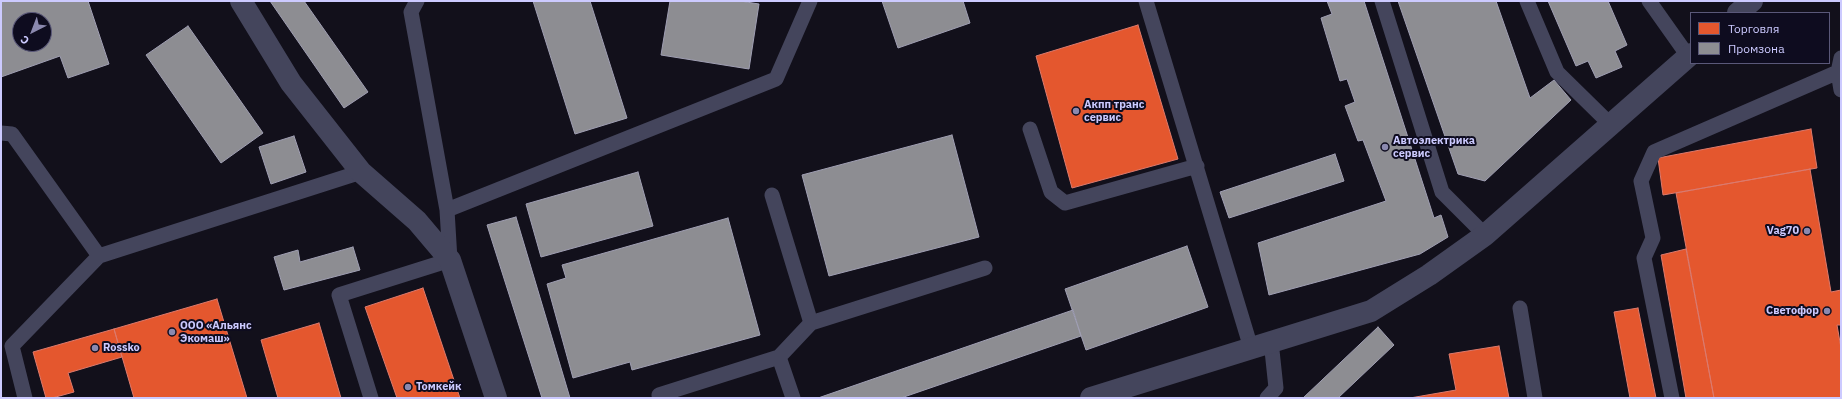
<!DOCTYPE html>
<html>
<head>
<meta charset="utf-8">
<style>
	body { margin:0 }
	#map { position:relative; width:1842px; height:399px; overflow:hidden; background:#12101b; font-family:"IBM Plex Sans",sans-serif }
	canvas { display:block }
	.frame { position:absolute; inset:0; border:2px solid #cccaff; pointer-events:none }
	.legend { position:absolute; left:1690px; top:12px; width:140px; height:52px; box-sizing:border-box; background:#0e0c1f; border:1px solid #5a5879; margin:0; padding:5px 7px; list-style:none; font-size:12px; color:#cccaff }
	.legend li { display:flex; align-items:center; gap:8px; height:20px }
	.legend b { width:20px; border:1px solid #5a5879 }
	.north { position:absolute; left:12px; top:12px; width:40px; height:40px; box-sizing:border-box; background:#0e0c1f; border:1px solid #5a5879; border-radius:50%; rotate:222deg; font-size:11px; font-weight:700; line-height:16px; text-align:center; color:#cccaff }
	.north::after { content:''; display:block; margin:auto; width:14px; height:18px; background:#8b89af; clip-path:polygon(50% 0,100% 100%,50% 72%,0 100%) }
</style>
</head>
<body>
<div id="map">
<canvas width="1842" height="399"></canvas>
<div class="frame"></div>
<ul class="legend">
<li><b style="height:11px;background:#e4572e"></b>Торговля</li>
<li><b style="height:11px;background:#8d8d92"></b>Промзона</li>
</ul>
<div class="north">С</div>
</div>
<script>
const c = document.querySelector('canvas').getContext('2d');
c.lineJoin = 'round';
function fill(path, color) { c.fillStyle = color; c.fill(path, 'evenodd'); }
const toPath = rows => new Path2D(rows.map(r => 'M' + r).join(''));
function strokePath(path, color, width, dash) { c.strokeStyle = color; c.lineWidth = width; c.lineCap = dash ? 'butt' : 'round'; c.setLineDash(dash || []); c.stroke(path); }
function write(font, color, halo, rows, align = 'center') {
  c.font = font + ' "IBM Plex Sans",sans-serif'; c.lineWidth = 4; c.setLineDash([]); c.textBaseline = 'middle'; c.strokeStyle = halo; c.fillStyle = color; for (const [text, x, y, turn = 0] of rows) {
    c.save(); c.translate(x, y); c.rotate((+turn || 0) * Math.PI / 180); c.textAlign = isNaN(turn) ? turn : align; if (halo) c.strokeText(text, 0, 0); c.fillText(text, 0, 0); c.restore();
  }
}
const shops = toPath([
	[1138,25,1178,159,1072,188,1036,56,1138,25],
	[1811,129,1817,168,1663,195,1658,158,1811,129],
	[1810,169,1831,292,1841,290,1841,325,1837,325,1841,348,1841,398,1714,398,1676,193,1810,169],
	[1686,249,1714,398,1686,398,1661,255,1686,249],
	[423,288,460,398,397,398,365,307,423,288],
	[217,299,247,398,134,398,114,329,217,299],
	[1638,308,1656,398,1630,398,1614,312,1638,308],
	[319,323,341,398,278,398,261,340,319,323],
	[114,329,122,357,68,373,74,392,52,398,46,398,33,352,114,329],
	[1499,346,1509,398,1410,398,1456,390,1449,354,1499,346]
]);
const industry = toPath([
	[1,1,88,1,109,64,68,78,60,56,1,77,1,1],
	[20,20,44,20,44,44,20,44,20,20],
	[270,1,304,1,368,92,344,108,270,1],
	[533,1,590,1,627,118,575,134,533,1],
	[670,1,740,1,759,4,749,69,661,55,670,1],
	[882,1,963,1,970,23,898,48,882,1],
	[1327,1,1364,1,1434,218,1441,215,1448,237,1420,254,1269,295,1258,243,1386,201,1363,140,1358,141,1345,106,1355,102,1347,79,1340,81,1321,18,1332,14,1327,1],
	[1398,1,1496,1,1530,98,1554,80,1571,100,1485,181,1458,174,1398,1],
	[1548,1,1608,1,1627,45,1615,51,1622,67,1596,78,1588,61,1576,66,1548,1],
	[188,26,263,133,221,163,146,55,188,26],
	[952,135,979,237,829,276,802,175,952,135],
	[294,136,306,172,271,184,259,147,294,136],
	[1335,154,1344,181,1229,218,1220,192,1335,154],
	[638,172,653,226,541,257,526,204,638,172],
	[516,217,570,398,542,398,487,225,516,217],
	[728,218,760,335,632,370,630,362,573,378,547,284,566,278,562,265,728,218],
	[1187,246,1208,307,1086,350,1065,289,1187,246],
	[353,247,360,270,284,290,274,257,298,250,300,262,353,247],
	[1073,310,1081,336,901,398,818,398,1073,310],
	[1378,327,1394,345,1338,398,1303,398,1378,327]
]);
const service = toPath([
	[1146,1,1251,348],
	[1382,1,1442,192,1485,235],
	[1527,1,1557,72,1610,124],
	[1649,1,1688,56],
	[1841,58,1838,72,1841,90],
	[1030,129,1051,192,1065,203,1197,166],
	[1,133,12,134,99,256],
	[772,195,811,323,779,357,793,398],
	[447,210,776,79,810,1],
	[1520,308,1535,398],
	[811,323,985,268],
	[659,395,779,357],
	[25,398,12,346,99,256,361,172],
	[371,398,339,295,450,260,447,210,411,12,417,1],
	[1267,398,1276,388,1271,341],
	[1672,398,1644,258,1653,238,1641,181,1654,152,1838,72]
]);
const minor = toPath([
	[241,1,291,83,361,172,417,221,450,260,496,398],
	[1738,13,1752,1],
	[1091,398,1371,311,1429,275,1485,235,1691,54]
]);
const markers = [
	[1076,111,4,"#8b89af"],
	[1385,147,4,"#8b89af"],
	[1807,231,4,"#8b89af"],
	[1827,311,4,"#8b89af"],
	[172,332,4,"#8b89af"],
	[95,348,4,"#8b89af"],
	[408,387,4,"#8b89af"]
];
const poiNames = [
	["Акпп транс",1084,105],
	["сервис",1084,118],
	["Автоэлектрика",1393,141],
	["сервис",1393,154],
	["Vag70",1799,231,"right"],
	["Светофор",1819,311,"right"],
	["ООО «Альянс",180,326],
	["Экомаш»",180,339],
	["Rossko",103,348],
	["Томкейк",416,387]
];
fill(shops, '#e4572e');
strokePath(shops, '#dd7a6d', 1);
fill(industry, '#8d8d92');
strokePath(industry, '#a09fb3', 1);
strokePath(service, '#44455c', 15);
strokePath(minor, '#44455c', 22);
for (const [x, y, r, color] of markers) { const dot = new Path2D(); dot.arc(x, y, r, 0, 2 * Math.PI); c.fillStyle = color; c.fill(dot); strokePath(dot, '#0e0c1f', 1.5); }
write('bold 11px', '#cccaff', '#0e0c1f', poiNames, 'left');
</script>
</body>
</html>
